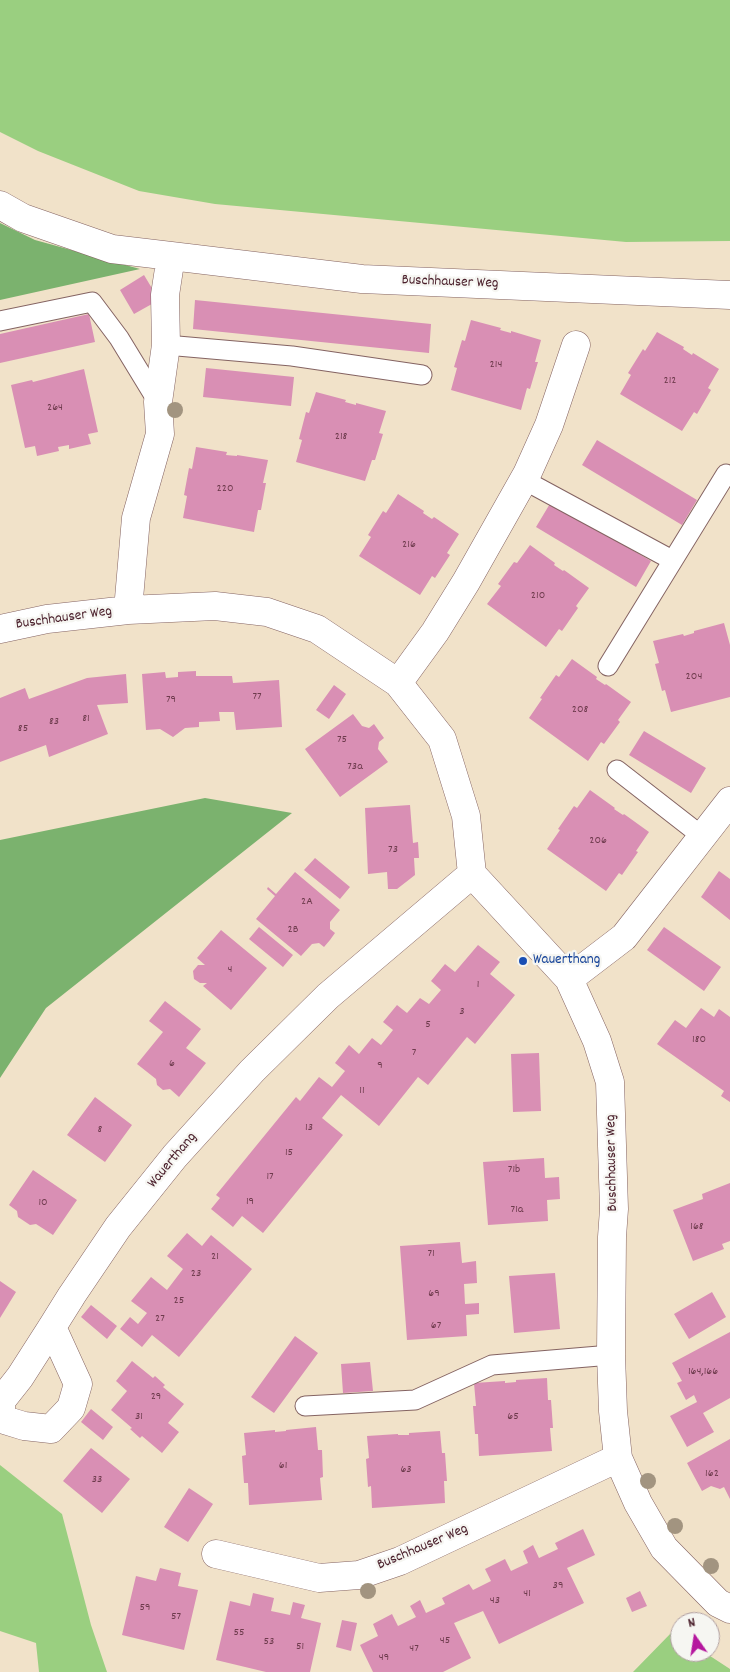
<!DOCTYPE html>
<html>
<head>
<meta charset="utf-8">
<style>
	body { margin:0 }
	#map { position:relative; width:730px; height:1672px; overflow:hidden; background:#f1e2c9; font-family:Dekko,sans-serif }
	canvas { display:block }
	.north { position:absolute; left:670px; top:1612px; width:50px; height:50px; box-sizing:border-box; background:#f6f6f2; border:1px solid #b1a0a2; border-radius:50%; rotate:347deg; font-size:14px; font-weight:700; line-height:20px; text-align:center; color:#4a1f2b }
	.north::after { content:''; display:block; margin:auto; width:18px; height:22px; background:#b5179e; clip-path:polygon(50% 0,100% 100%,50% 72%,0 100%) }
</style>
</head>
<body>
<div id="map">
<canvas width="730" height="1672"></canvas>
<div class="north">N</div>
</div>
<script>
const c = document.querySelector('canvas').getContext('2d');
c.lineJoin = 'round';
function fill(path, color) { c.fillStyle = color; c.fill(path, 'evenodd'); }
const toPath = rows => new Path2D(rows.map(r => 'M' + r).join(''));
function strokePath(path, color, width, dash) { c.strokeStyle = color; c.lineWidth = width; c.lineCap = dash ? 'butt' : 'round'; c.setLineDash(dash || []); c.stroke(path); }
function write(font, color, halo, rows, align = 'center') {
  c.font = font + ' Dekko,sans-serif'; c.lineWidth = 4.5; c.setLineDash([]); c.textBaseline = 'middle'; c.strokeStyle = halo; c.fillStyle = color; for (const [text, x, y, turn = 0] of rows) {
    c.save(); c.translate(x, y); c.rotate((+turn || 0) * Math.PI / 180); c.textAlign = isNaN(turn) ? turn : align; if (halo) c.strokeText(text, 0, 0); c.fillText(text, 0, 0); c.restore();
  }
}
const green = toPath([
	[0,0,730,0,730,241,626,242,215,204,139,191,38,151,0,132],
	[0,1465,62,1514,91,1625,107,1672,39,1672,36,1643,0,1631],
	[672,1632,680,1636,680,1652,704,1652,730,1669,730,1672,633,1672]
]);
const forest = toPath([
	[0,223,35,240,140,269,0,300],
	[205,798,292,813,46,1008,0,1078,0,840]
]);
const building = toPath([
	[144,275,159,300,134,314,120,290],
	[195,300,431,324,429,353,193,329],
	[89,314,95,342,0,363,0,334],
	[471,320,501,328,500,330,511,333,511,331,541,340,535,362,538,362,530,389,527,388,521,410,451,390,457,368,454,367,462,340,465,341],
	[657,332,684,347,683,349,692,355,693,353,719,369,708,388,711,390,697,414,694,412,682,431,620,394,631,375,628,373,643,349,645,351],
	[206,368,294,377,291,406,203,397],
	[84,369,98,432,88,434,91,444,69,449,69,445,58,447,59,451,37,456,35,446,25,448,11,385,32,380,33,382],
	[316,392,346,400,345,402,356,405,356,403,386,411,379,433,383,434,375,460,372,460,365,481,296,462,302,440,299,439,306,412,309,413],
	[597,440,697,500,682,525,582,465],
	[196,447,227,452,226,455,237,456,237,455,268,460,263,483,266,483,261,510,258,510,254,532,183,518,187,496,184,495,189,468,192,469],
	[398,494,424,511,423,513,432,519,434,517,459,534,447,553,450,555,435,578,432,576,420,595,359,556,371,537,368,535,383,511,386,513],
	[551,502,651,561,636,587,536,527],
	[530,545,555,563,554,565,563,571,564,570,589,588,576,606,578,608,562,631,559,629,546,647,487,604,501,586,498,584,514,562,517,563],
	[724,623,730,645,730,697,671,712,665,690,662,691,655,664,659,663,653,641,683,634,684,636,694,633,694,631],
	[572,659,597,677,596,679,605,685,606,684,631,702,618,720,620,722,604,744,601,742,588,761,529,718,542,699,540,698,556,675,559,677],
	[196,671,196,676,232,676,233,683,279,680,282,727,236,730,234,712,219,712,220,721,199,722,199,727,185,728,173,737,160,729,146,730,142,674,165,672,166,678,178,677,178,672],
	[126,674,128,703,97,705,108,734,49,757,46,745,0,762,0,698,25,688,29,699,87,678],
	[334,685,346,694,329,719,316,710],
	[353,714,362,726,369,728,374,724,384,738,379,742,378,749,388,762,340,797,305,749],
	[644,731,706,768,691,793,629,755],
	[590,790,615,808,614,809,623,815,624,814,649,832,636,851,638,852,622,875,619,873,606,891,547,849,560,830,558,829,574,806,577,808],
	[410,805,413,843,418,842,419,858,414,858,415,875,397,889,388,889,387,872,368,874,365,808],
	[315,858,350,887,340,899,304,870],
	[719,871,730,879,730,920,701,897],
	[295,872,340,910,330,922,330,929,335,933,330,940,324,947,319,943,312,944,301,956,256,919,275,896,267,889,268,887,276,894],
	[259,927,293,955,283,967,249,939],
	[664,927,721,967,704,991,647,950],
	[221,930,267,968,231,1010,203,986,207,983,200,983,194,979,193,971,198,965,205,965,197,958],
	[478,945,500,962,490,974,515,995,475,1044,467,1037,428,1085,418,1077,379,1126,341,1095,322,1118,343,1135,263,1233,242,1216,233,1227,211,1209,220,1198,216,1195,296,1097,300,1101,319,1077,332,1087,345,1071,335,1063,349,1045,359,1054,372,1038,381,1045,393,1030,383,1022,397,1005,407,1013,420,998,429,1004,441,990,431,981,445,964,455,972],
	[165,1001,201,1029,186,1048,206,1063,179,1097,170,1089,163,1090,157,1085,156,1079,137,1064,163,1032,149,1021],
	[701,1008,714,1017,719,1009,730,1017,730,1102,721,1096,724,1091,657,1044,675,1020,686,1028],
	[539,1053,541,1111,513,1112,511,1054],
	[95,1097,132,1125,105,1162,67,1135],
	[544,1158,545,1178,559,1177,560,1199,547,1200,548,1221,488,1225,483,1162],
	[33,1170,77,1200,53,1235,36,1224,30,1225,18,1217,17,1211,9,1205],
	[730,1183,730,1241,722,1244,724,1249,693,1261,673,1210,703,1199,702,1194],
	[187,1233,202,1246,211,1235,252,1269,179,1357,152,1335,142,1347,120,1329,130,1317,138,1324,147,1313,131,1301,151,1277,167,1290,183,1269,167,1256],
	[460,1242,462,1263,476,1261,477,1283,464,1284,465,1304,479,1303,479,1314,466,1315,467,1336,407,1340,400,1246],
	[555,1273,560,1329,514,1333,509,1276],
	[0,1281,16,1292,0,1318],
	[712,1292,726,1317,689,1339,674,1314],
	[91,1305,117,1326,107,1339,81,1317],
	[730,1332,730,1398,703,1413,714,1432,687,1447,670,1416,697,1402,694,1395,686,1400,677,1383,682,1381,672,1363],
	[295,1336,318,1353,274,1413,251,1397],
	[132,1361,153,1378,155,1376,165,1385,163,1387,184,1404,168,1423,179,1432,162,1453,142,1436,140,1438,130,1429,132,1428,111,1410,127,1391,116,1381],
	[370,1362,373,1391,343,1393,341,1364],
	[547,1378,548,1400,551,1400,553,1428,550,1428,552,1451,479,1456,478,1434,475,1434,473,1406,476,1406,474,1383,505,1381,505,1383,516,1382,516,1380],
	[91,1409,113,1427,103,1440,81,1422],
	[316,1427,318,1450,322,1450,323,1477,320,1478,322,1500,249,1505,248,1483,244,1483,242,1456,246,1455,244,1433,275,1430,275,1432,286,1431,286,1430],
	[440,1431,442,1453,445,1453,447,1481,444,1481,445,1503,372,1508,371,1486,368,1487,366,1459,369,1458,367,1436,398,1434,398,1435,409,1435,409,1433],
	[730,1439,730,1499,724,1487,720,1489,711,1486,702,1491,687,1463],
	[91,1448,130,1479,102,1513,63,1481],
	[189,1488,213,1504,188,1542,164,1527],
	[583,1529,595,1555,567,1568,584,1603,499,1644,483,1611,454,1623,471,1658,443,1672,373,1672,360,1645,378,1636,373,1624,392,1614,398,1626,416,1617,410,1606,420,1600,426,1613,445,1604,442,1598,469,1584,473,1590,491,1581,485,1569,505,1559,511,1571,528,1563,523,1551,533,1545,539,1558,558,1549,555,1543],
	[160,1568,181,1573,178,1586,198,1590,184,1650,122,1635,136,1576,156,1581],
	[640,1591,647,1606,632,1612,626,1598],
	[253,1593,274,1598,271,1611,290,1615,293,1602,305,1605,301,1618,321,1623,310,1672,266,1672,216,1660,230,1601,250,1606],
	[342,1620,357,1623,351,1651,336,1647]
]);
const service = toPath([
	[0,321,92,302,119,338,158,402],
	[166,345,292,356,422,375],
	[524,480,672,560],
	[608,666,726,474],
	[617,770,703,837],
	[305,1406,415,1400,492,1365,611,1355]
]);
const minor = toPath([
	[0,205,23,218,112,249,171,256,362,279,730,295],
	[128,610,136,518,160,434,158,402,166,345,165,295,171,256],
	[0,629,47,619,128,610,215,606,267,612,317,629,398,683,442,739,466,816,472,874,569,979,597,1041,610,1082,614,1209,612,1237,611,1355,613,1411,618,1458,638,1503,664,1548,718,1603,730,1609],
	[398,683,435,632,466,582,527,474,549,425,576,345],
	[569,979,624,937,730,801],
	[52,1327,78,1384,71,1408,51,1429,24,1426,1,1419,1,1401,20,1377,52,1327,72,1295,118,1227,175,1156,252,1071,328,996,472,874],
	[216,1554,319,1578,359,1575,400,1561,618,1458]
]);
const trees = [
	[175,410],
	[648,1481],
	[675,1526],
	[711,1566],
	[368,1591]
];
const markers = [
	[523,961,5,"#1a4fb4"]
];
const numberNames = [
	["214",496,365],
	["212",670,381],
	["264",55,408],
	["218",341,437],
	["220",225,489],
	["216",409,545],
	["210",538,596],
	["204",694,677],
	["77",257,697],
	["79",171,700],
	["208",580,710],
	["81",86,719],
	["83",54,722],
	["85",23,729],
	["75",342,740],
	["73a",355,767],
	["206",598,841],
	["73",393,850],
	["2A",307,902],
	["2B",293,930],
	["4",230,970],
	["1",478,985],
	["3",462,1012],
	["5",428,1025],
	["180",699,1040],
	["7",414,1053],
	["6",172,1064],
	["9",380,1066],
	["11",362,1091],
	["13",309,1128],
	["8",100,1130],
	["15",289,1153],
	["71b",514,1170],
	["17",270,1177],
	["19",250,1202],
	["10",43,1203],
	["71a",517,1210],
	["168",697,1227],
	["71",431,1254],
	["21",215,1257],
	["23",196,1274],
	["69",434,1294],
	["25",179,1301],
	["27",160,1319],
	["67",436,1326],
	["164,166",703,1372],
	["29",156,1397],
	["31",139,1417],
	["65",513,1417],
	["61",283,1466],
	["63",406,1470],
	["162",712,1474],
	["33",97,1480],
	["39",558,1586],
	["41",527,1594],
	["43",495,1601],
	["59",145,1608],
	["57",176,1617],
	["55",239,1633],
	["45",445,1641],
	["53",269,1642],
	["51",300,1647],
	["47",414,1649],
	["49",384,1658]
];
const streetNames = [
	["Buschhauser Weg",450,283,2],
	["Buschhauser Weg",64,619,-8],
	["Wauerthang",173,1161,-50],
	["Buschhauser Weg",613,1163,-91],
	["Buschhauser Weg",423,1548,-23]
];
const transitNames = [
	["Wauerthang",533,961]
];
fill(green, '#9acf80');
fill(forest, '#7bb26e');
fill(building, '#d98fb4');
strokePath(service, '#846362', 21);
strokePath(minor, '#846362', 29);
strokePath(service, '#fff', 19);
strokePath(minor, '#fff', 28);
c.fillStyle = '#a29480';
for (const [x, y] of trees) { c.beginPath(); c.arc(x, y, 8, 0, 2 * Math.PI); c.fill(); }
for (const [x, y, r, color] of markers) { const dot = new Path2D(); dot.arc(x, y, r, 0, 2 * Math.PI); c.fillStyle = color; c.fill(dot); strokePath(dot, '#f6f6f2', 2); }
write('12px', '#6e3b4d', null, numberNames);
write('15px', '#4a1f2b', '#f6f6f2', streetNames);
write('15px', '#164399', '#f6f6f2', transitNames, 'left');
</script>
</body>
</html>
